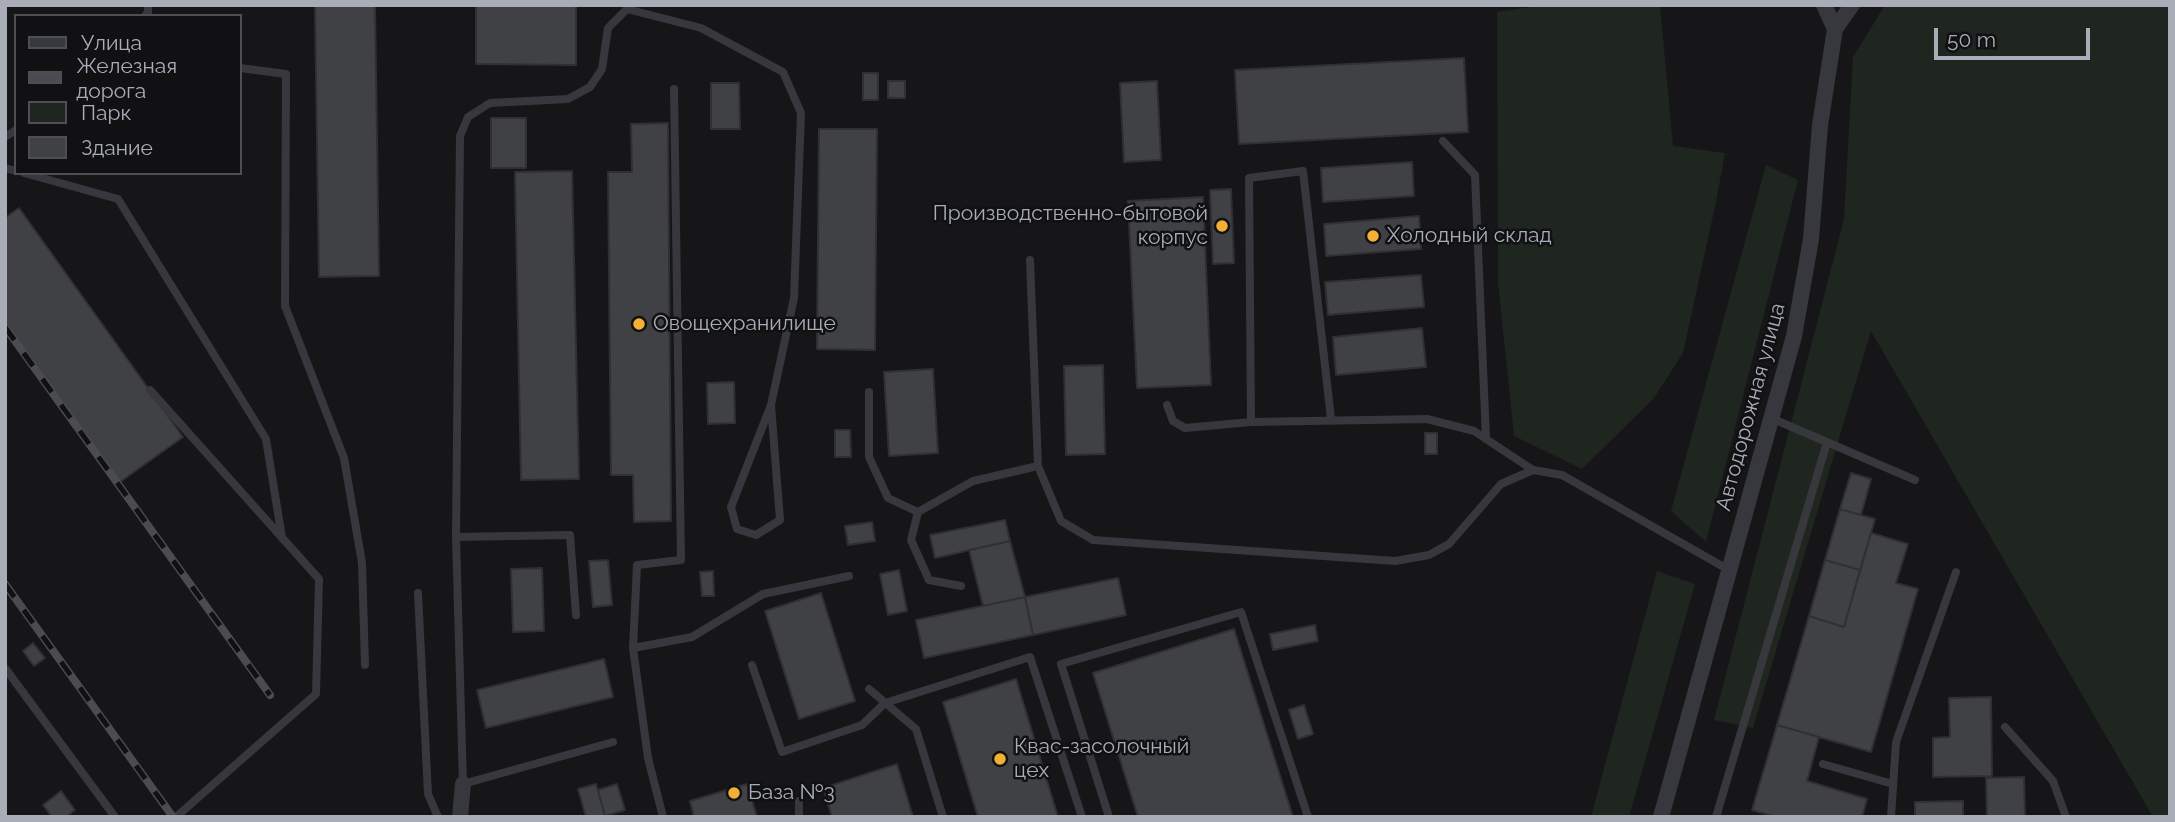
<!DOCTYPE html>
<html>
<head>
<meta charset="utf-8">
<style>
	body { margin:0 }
	#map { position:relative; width:2175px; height:822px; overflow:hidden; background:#161618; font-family:Raleway,sans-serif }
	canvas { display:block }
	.frame { position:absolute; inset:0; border:7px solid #a8adb8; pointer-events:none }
	.legend { position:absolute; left:14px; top:14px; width:228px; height:161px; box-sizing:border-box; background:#111113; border:2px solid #4d4f55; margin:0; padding:9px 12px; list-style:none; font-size:21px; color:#a8adb8 }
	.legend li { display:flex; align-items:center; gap:14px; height:35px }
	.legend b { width:35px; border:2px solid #4d4f55 }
	.scale { position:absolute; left:1934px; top:28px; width:156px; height:32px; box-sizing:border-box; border:4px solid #a8adb8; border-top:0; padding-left:9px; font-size:21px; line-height:24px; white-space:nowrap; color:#a8adb8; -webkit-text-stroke:5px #111113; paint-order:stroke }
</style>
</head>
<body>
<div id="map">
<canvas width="2175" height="822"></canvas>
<div class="frame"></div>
<ul class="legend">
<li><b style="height:9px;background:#37383d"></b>Улица</li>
<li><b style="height:9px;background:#4a4c52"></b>Железная дорога</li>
<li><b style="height:19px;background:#1e261f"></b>Парк</li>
<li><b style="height:19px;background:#404145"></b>Здание</li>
</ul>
<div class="scale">50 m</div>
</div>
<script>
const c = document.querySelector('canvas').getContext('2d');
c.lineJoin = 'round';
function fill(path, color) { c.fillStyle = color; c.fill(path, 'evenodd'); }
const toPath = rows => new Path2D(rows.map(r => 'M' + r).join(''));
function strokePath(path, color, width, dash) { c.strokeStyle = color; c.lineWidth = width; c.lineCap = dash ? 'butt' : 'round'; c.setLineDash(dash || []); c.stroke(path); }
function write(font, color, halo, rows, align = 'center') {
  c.font = font + ' Raleway,sans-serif'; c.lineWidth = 5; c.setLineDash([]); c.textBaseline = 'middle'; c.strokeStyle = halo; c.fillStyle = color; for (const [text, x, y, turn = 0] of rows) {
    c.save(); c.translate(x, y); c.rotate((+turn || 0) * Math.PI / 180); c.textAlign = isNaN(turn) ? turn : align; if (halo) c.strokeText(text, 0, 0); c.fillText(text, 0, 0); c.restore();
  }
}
const green = toPath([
	[1544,5,1660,5,1673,146,1725,153,1716,202,1683,353,1654,398,1582,469,1514,436,1498,282,1497,12],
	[1885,5,2170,5,2170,817,2153,817,1871,331,1753,728,1714,720,1844,219,1853,57],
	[1766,165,1798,180,1706,542,1671,511],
	[1657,571,1695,584,1629,817,1591,817]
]);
const building = toPath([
	[315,5,375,5,379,276,319,277,315,5],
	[476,5,576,5,576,65,476,64,476,5],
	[1464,58,1468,132,1239,144,1235,70,1464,58],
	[863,73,878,73,878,100,863,100,863,73],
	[888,81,905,81,905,98,888,98,888,81],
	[1157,81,1161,160,1124,162,1120,83,1157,81],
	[711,83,739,83,740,129,711,129,711,83],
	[491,118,526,118,526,168,491,168,491,118],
	[668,123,671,521,634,522,633,475,611,475,608,172,632,172,631,124,668,123],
	[819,129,877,129,875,350,817,349,819,129],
	[1412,162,1414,196,1323,202,1321,168,1412,162],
	[572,171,579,479,521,480,515,172,572,171],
	[1231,189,1234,263,1213,264,1210,190,1231,189],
	[1203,197,1211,385,1137,388,1128,201,1203,197],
	[19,208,183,437,120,482,5,322,5,218,19,208],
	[1419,216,1421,249,1326,256,1324,224,1419,216],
	[1421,275,1424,307,1328,315,1325,282,1421,275],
	[1422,328,1426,367,1336,375,1333,337,1422,328],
	[1103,365,1105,454,1066,455,1064,366,1103,365],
	[933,369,938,453,889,456,884,372,933,369],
	[734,382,735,423,708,424,707,383,734,382],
	[835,430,850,430,851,457,835,457,835,430],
	[1425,433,1437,433,1437,454,1425,454,1425,433],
	[1851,473,1871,479,1861,515,1840,509,1851,473],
	[1840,509,1875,519,1860,570,1825,560,1840,509],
	[1005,520,1010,541,935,558,930,535,1005,520],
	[872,522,875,541,848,545,845,526,872,522],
	[1871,533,1908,544,1896,583,1918,589,1871,752,1777,725,1809,616,1844,627,1871,533],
	[1010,541,1025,597,983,606,969,550,1010,541],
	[608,560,612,605,593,607,589,561,608,560],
	[1825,560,1860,570,1844,627,1809,616,1825,560],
	[542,568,544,631,513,632,511,569,542,568],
	[899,570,907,611,888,615,880,574,899,570],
	[713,571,714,596,702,596,700,572,713,571],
	[1118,578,1126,615,1033,635,1025,597,1118,578],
	[821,593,855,701,799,719,765,611,821,593],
	[1025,597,1033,635,924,658,916,620,1025,597],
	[1315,625,1318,641,1273,650,1270,634,1315,625],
	[1234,629,1293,817,1138,817,1093,673,1234,629],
	[33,643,45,658,34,666,23,651,33,643],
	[604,659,613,697,486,728,477,690,604,659],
	[1016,679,1058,817,978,817,943,702,1016,679],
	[1991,697,1992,776,1933,777,1933,738,1950,737,1949,698,1991,697],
	[1304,705,1313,734,1298,739,1289,710,1304,705],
	[1777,725,1819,737,1807,781,1867,799,1862,817,1776,817,1752,810,1777,725],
	[897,764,913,817,832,817,823,788,897,764],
	[2024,777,2025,817,1987,817,1986,778,2024,777],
	[596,784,605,816,586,817,578,789,596,784],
	[617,784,625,810,605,816,598,790,617,784],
	[747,784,757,817,694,817,690,801,747,784],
	[61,791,75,810,66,817,52,817,43,805,61,791],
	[1963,801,1963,817,1915,817,1915,802,1963,801]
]);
const lane = toPath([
	[145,16,148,12,148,5],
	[240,68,286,74,285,306,344,458,362,563,365,665],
	[5,137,16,130],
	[1443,141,1475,175,1486,439],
	[5,168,16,171],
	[24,173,118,199,266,439,282,538],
	[1030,260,1038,466,1061,521,1093,540,1395,561,1429,555,1449,544,1501,484,1533,470,1562,475,1729,570],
	[150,390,319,579,316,694,176,817],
	[869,392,869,457,888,498,918,512],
	[1167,405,1173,421,1185,428,1251,422,1427,419,1474,431,1533,470],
	[1771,418,1915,480],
	[1251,422,1249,178,1303,171,1331,419],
	[456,537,570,535,576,615],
	[961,586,929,580,911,540,918,512,973,481,1038,466],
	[418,593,428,794,438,817],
	[633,648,692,637,763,594,849,576],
	[752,665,782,752,862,725,885,703,1030,657,1082,817],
	[5,668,115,817],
	[869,689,916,729,943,817],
	[2005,727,2053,781,2066,817],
	[613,742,463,784,456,537,460,136,468,117,490,103,568,99,590,87,602,69,608,28,627,9,701,28,783,72,801,113,794,298,771,405,780,520,756,535,737,529,731,507,771,405],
	[1823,764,1893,784],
	[799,801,799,817],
	[663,817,648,758,633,648,637,565,681,560,674,89],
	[1109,817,1061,664,1241,612,1308,817],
	[1716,817,1827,442],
	[1891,817,1896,742,1956,572]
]);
const street = toPath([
	[1824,5,1835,29],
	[460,817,463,784],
	[1661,817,1794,336,1811,239,1820,125,1835,29,1852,5]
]);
const rail = toPath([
	[5,327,270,695],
	[5,584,173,817]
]);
const markers = [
	[1222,226,7,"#f2b134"],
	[1373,236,7,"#f2b134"],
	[639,324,7,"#f2b134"],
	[1000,759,7,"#f2b134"],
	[734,793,7,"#f2b134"]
];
const poiNames = [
	["Производственно-бытовой",1208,214,"right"],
	["корпус",1208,238,"right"],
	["Холодный склад",1387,236],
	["Овощехранилище",653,324],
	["Квас-засолочный",1014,747],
	["цех",1014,771],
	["База №3",748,793]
];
const streetNames = [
	["Автодорожная улица",1751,407,-75]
];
fill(green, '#1e261f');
fill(building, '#404145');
strokePath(building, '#303034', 2);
strokePath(lane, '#37383d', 8);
strokePath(street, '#37383d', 16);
strokePath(rail, '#4a4c52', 8);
strokePath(rail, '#111113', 5, [16]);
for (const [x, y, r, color] of markers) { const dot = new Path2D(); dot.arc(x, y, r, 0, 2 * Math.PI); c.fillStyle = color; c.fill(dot); strokePath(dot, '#111113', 2.5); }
write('21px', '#a8adb8', '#111113', poiNames, 'left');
write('21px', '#a8adb8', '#111113', streetNames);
</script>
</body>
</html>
